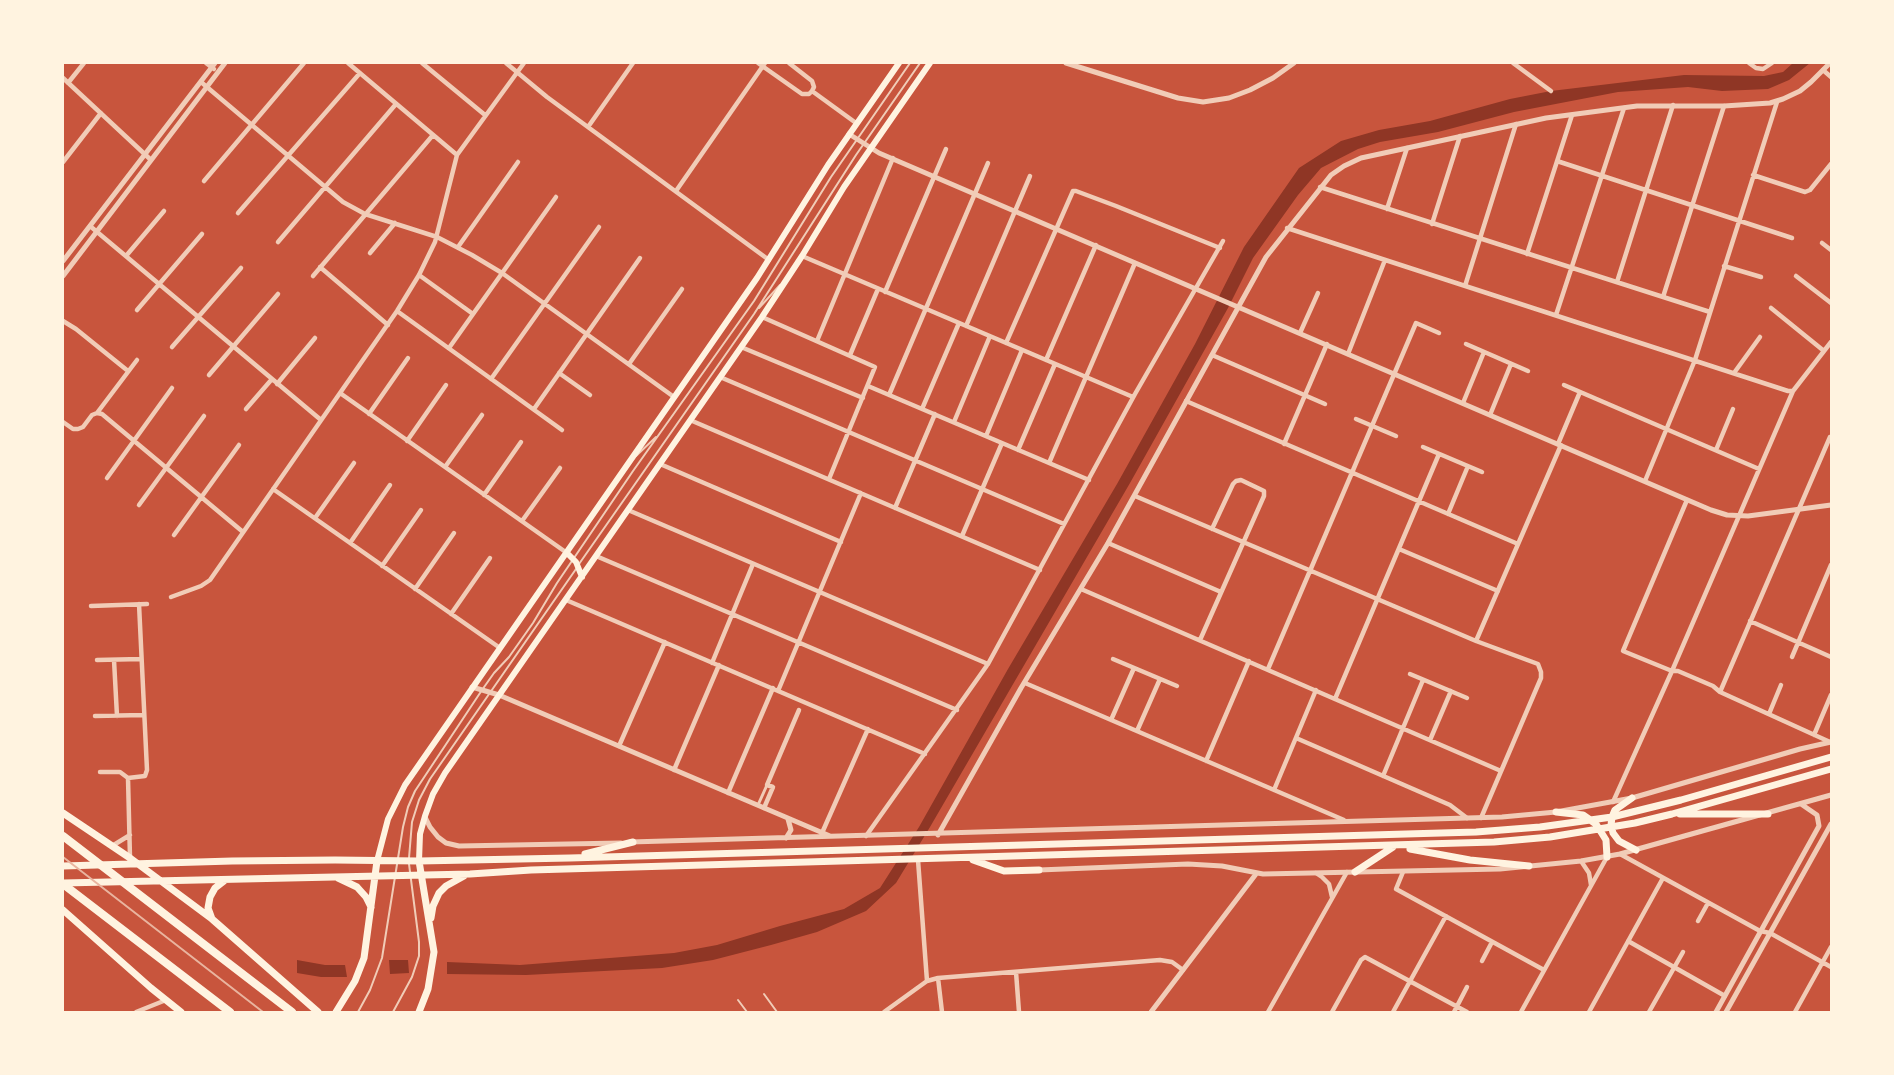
<!DOCTYPE html>
<html>
<head>
<meta charset="utf-8">
<style>
	body { margin:0 }
	#map { position:relative; width:1894px; height:1075px; overflow:hidden; background:#c8553d; font-family:Arial,sans-serif }
	canvas { display:block }
	.frame { position:absolute; inset:0; border:64px solid #fff3e0; pointer-events:none }
</style>
</head>
<body>
<div id="map">
<canvas width="1894" height="1075"></canvas>
<div class="frame"></div>
</div>
<script>
const c = document.querySelector('canvas').getContext('2d');
c.lineJoin = 'round';
function fill(path, color) { c.fillStyle = color; c.fill(path, 'evenodd'); }
const toPath = rows => new Path2D(rows.map(r => 'M' + r).join(''));
function strokePath(path, color, width, dash) { c.strokeStyle = color; c.lineWidth = width; c.lineCap = dash ? 'butt' : 'round'; c.setLineDash(dash || []); c.stroke(path); }
const water = toPath([
	[1793,63,1810,63,1789,80,1768,89,1722,91,1688,87,1618,92,1514,112,1438,132,1380,142,1358,149,1321,168,1298,195,1253,258,1228,308,1130,483,930,827,896,883,866,911,817,932,771,945,713,960,662,968,526,975,447,974,447,962,520,965,674,953,717,945,780,926,844,909,880,888,919,827,1008,669,1117,484,1195,344,1244,247,1299,168,1341,141,1379,130,1430,121,1510,99,1551,91,1684,75,1764,76,1783,72],
	[297,960,325,965,345,965,347,977,321,977,297,973],
	[389,960,408,960,409,973,390,974]
]);
const service = toPath([
	[759,308,780,285],
	[636,456,656,437],
	[579,564,754,314,856,155,920,63],
	[409,858,412,822,419,800,430,779,576,569],
	[764,994,777,1012],
	[738,1000,747,1012],
	[358,1012,370,990,382,958,403,827,408,807,415,791,482,690,494,673,509,657,533,623,557,583,633,471,754,301,831,177,910,63],
	[393,1012,412,977,419,956,419,942,409,864]
]);
const pedestrian = toPath([
	[758,805,767,785]
]);
const minor = toPath([
	[206,63,214,69],
	[348,63,457,155],
	[422,63,485,115],
	[506,63,547,97,769,260],
	[758,63,802,94,809,94,812,91],
	[789,63,812,81,814,87,812,91],
	[1513,63,1551,91],
	[1749,63,1756,68,1763,69,1772,63],
	[1823,70,1831,77],
	[63,78,151,160],
	[201,82,343,202,365,214,437,237,472,255,502,273,674,397],
	[68,83,84,63],
	[812,91,856,123],
	[588,127,633,63],
	[1557,161,1792,238],
	[63,162,101,113],
	[1753,175,1805,192,1810,190,1831,164],
	[204,181,304,63],
	[1320,187,1710,312],
	[676,191,765,63],
	[1387,209,1407,148],
	[238,213,360,73],
	[1432,224,1460,136],
	[90,226,321,420],
	[1287,228,1788,391,1793,391],
	[278,242,396,104],
	[1822,243,1831,250],
	[458,247,518,162],
	[370,253,395,223],
	[1527,254,1572,115],
	[126,256,164,211],
	[802,256,1133,397],
	[1724,266,1761,277],
	[320,267,388,325],
	[419,275,473,314],
	[313,276,433,135],
	[1796,276,1831,303],
	[1617,282,1673,105],
	[1465,286,1516,124],
	[885,292,946,149],
	[1663,297,1724,106],
	[1771,308,1824,351],
	[137,310,202,234],
	[397,311,562,430],
	[1556,315,1624,108],
	[762,317,875,367,829,479],
	[63,321,76,329,128,371],
	[966,326,1030,176],
	[1300,333,1318,293],
	[817,341,893,158],
	[1006,343,1073,191,1076,191,1116,206,1220,248],
	[1466,344,1528,371],
	[172,347,241,268],
	[741,347,863,398],
	[449,348,556,197],
	[1348,354,1385,260],
	[850,355,878,289],
	[1212,355,1325,404],
	[1046,360,1096,245],
	[629,364,682,289],
	[559,373,590,395],
	[1734,373,1760,337],
	[209,375,278,294],
	[720,377,1064,524],
	[491,379,599,227],
	[277,384,315,338],
	[1564,385,1759,469],
	[868,386,1089,480],
	[340,393,567,553],
	[889,395,988,163],
	[1186,401,1518,544],
	[1463,403,1484,352],
	[246,409,272,379],
	[534,409,640,258],
	[922,409,959,323],
	[97,413,102,414,243,532],
	[369,414,408,358],
	[1490,415,1511,364],
	[1356,419,1396,436],
	[690,420,1040,570],
	[63,422,73,429,78,429,83,427,92,415,97,413,137,360],
	[954,422,990,336],
	[986,436,1022,350],
	[407,441,446,385],
	[1284,444,1327,344],
	[1558,444,1580,392],
	[1423,447,1482,472],
	[1018,450,1055,364],
	[1716,450,1733,409],
	[1049,463,1135,263],
	[660,464,841,542],
	[445,467,482,415],
	[107,478,172,388],
	[1645,481,1695,360,1777,102],
	[273,489,500,648],
	[484,495,521,442],
	[1135,496,1476,641,1538,664,1541,672,1541,678,1481,818],
	[1687,500,1623,651,1672,671,1678,671,1713,686,1720,692,1830,742],
	[139,505,204,416],
	[895,508,935,414],
	[628,510,988,664],
	[1448,514,1468,466],
	[315,518,354,463],
	[522,521,560,468],
	[174,535,239,445],
	[962,536,1002,443],
	[350,543,390,485],
	[1108,543,1221,592],
	[1399,549,1498,591],
	[596,556,957,710],
	[382,566,421,510],
	[415,589,454,533],
	[1081,589,1501,771],
	[171,597,201,586,210,580,397,311,419,275,435,242,457,155,524,63],
	[566,600,925,754],
	[91,606,147,604],
	[451,614,490,558],
	[1750,621,1831,657],
	[1200,640,1264,496,1264,491,1241,480,1236,481,1233,484,1212,529],
	[1476,641,1561,445],
	[1792,657,1831,565],
	[1113,659,1177,686],
	[97,660,141,659],
	[114,660,117,716],
	[712,663,753,564],
	[1268,669,1416,323,1439,333],
	[1410,674,1467,698],
	[1025,683,1344,820],
	[778,691,861,493],
	[1720,692,1830,437],
	[1335,699,1439,454],
	[1769,714,1781,685],
	[95,716,143,715],
	[1111,720,1134,668],
	[1137,731,1160,679],
	[1814,735,1831,695],
	[1296,738,1450,805,1467,818],
	[1430,740,1451,691],
	[619,746,665,642],
	[1206,761,1249,661],
	[674,770,719,665],
	[100,772,120,772,128,778,145,776,147,770,139,604],
	[1383,776,1423,680],
	[128,778,130,858],
	[1274,790,1316,690],
	[728,793,773,688],
	[1613,802,1672,671,1793,391,1831,342],
	[764,808,773,787,767,785,799,710],
	[822,833,868,729],
	[866,836,988,664,1135,394,1223,241],
	[112,846,130,835],
	[1620,854,1760,931,1770,933,1831,967],
	[918,860,927,981],
	[1581,861,1589,873,1591,885],
	[1403,872,1396,889,1544,970],
	[1316,873,1322,877,1329,884,1332,897],
	[1698,921,1708,903],
	[1628,941,1725,996],
	[1482,961,1492,942],
	[1016,972,1019,1012],
	[938,978,942,1012],
	[136,1012,166,1000],
	[884,1012,927,981,938,978,1160,960,1172,962,1183,970],
	[1268,1012,1347,872],
	[1332,1012,1361,960,1365,957,1467,1012],
	[1393,1012,1446,916],
	[1454,1012,1467,987],
	[1521,1012,1607,857],
	[1589,1012,1663,878],
	[1649,1012,1683,952],
	[1795,1012,1831,947]
]);
const tertiary = toPath([
	[1066,63,1178,98,1203,102,1229,98,1250,90,1273,78,1294,63],
	[849,134,879,153,1711,510,1727,515,1748,516,1831,505],
	[63,261,215,63],
	[63,276,225,63],
	[472,687,499,695,830,836],
	[425,817,430,827,438,837,446,843,459,846,621,843],
	[938,835,1021,688,1108,543,1266,257,1331,175,1344,166,1361,158,1546,118,1637,106,1724,106,1770,103,1783,99,1800,91,1811,82,1830,63],
	[786,838,791,830,788,819],
	[630,842,1502,817,1556,812,1632,798,1800,749,1831,742],
	[1039,870,1188,864,1222,866,1263,874,1500,869,1581,861,1620,854,1831,795],
	[1151,1012,1256,874],
	[1716,1012,1819,826,1817,815,1801,804],
	[1726,1012,1831,824]
]);
const secondary = toPath([
	[567,553,576,562,582,577],
	[377,861,388,819,405,785,757,278,828,165,899,63],
	[419,861,420,834,425,816,433,794,445,773,762,317,802,256,844,187,930,63]
]);
const primary = toPath([
	[1632,798,1615,810,1612,817,1611,825,1613,833,1619,841,1636,850],
	[1556,812,1583,815,1596,824,1606,840,1607,857],
	[63,813,130,858,212,919,318,1012],
	[1680,814,1768,814],
	[1410,849,1470,860,1529,866],
	[585,854,633,842],
	[973,860,1004,871,1039,870],
	[63,866,232,861,335,860,419,861,570,858,1476,832,1540,827,1612,817,1681,800,1831,757],
	[1355,872,1393,847],
	[338,878,357,887,366,897,371,907],
	[63,883,470,874,531,870,1494,842,1550,837,1635,823,1672,814,1831,769],
	[63,910,151,988,181,1012],
	[431,918,433,906,439,893,446,886,464,876],
	[212,919,208,908,210,897,215,888,224,881],
	[336,1012,355,981,364,958,377,861],
	[419,1012,428,989,434,952,419,861]
]);
const motorway = toPath([
	[63,836,292,1012],
	[63,884,230,1012]
]);
const rail = toPath([
	[63,857,263,1012]
]);
fill(water, '#8f3625');
strokePath(service, '#f1ccb7', 2);
strokePath(pedestrian, '#f1ccb7', 3);
strokePath(minor, '#f1ccb7', 4.5);
strokePath(tertiary, '#f1ccb7', 5);
strokePath(secondary, '#fff3e0', 6);
strokePath(primary, '#fff3e0', 7);
strokePath(motorway, '#fff3e0', 8);
strokePath(rail, '#e9b49f', 2);
</script>
</body>
</html>
